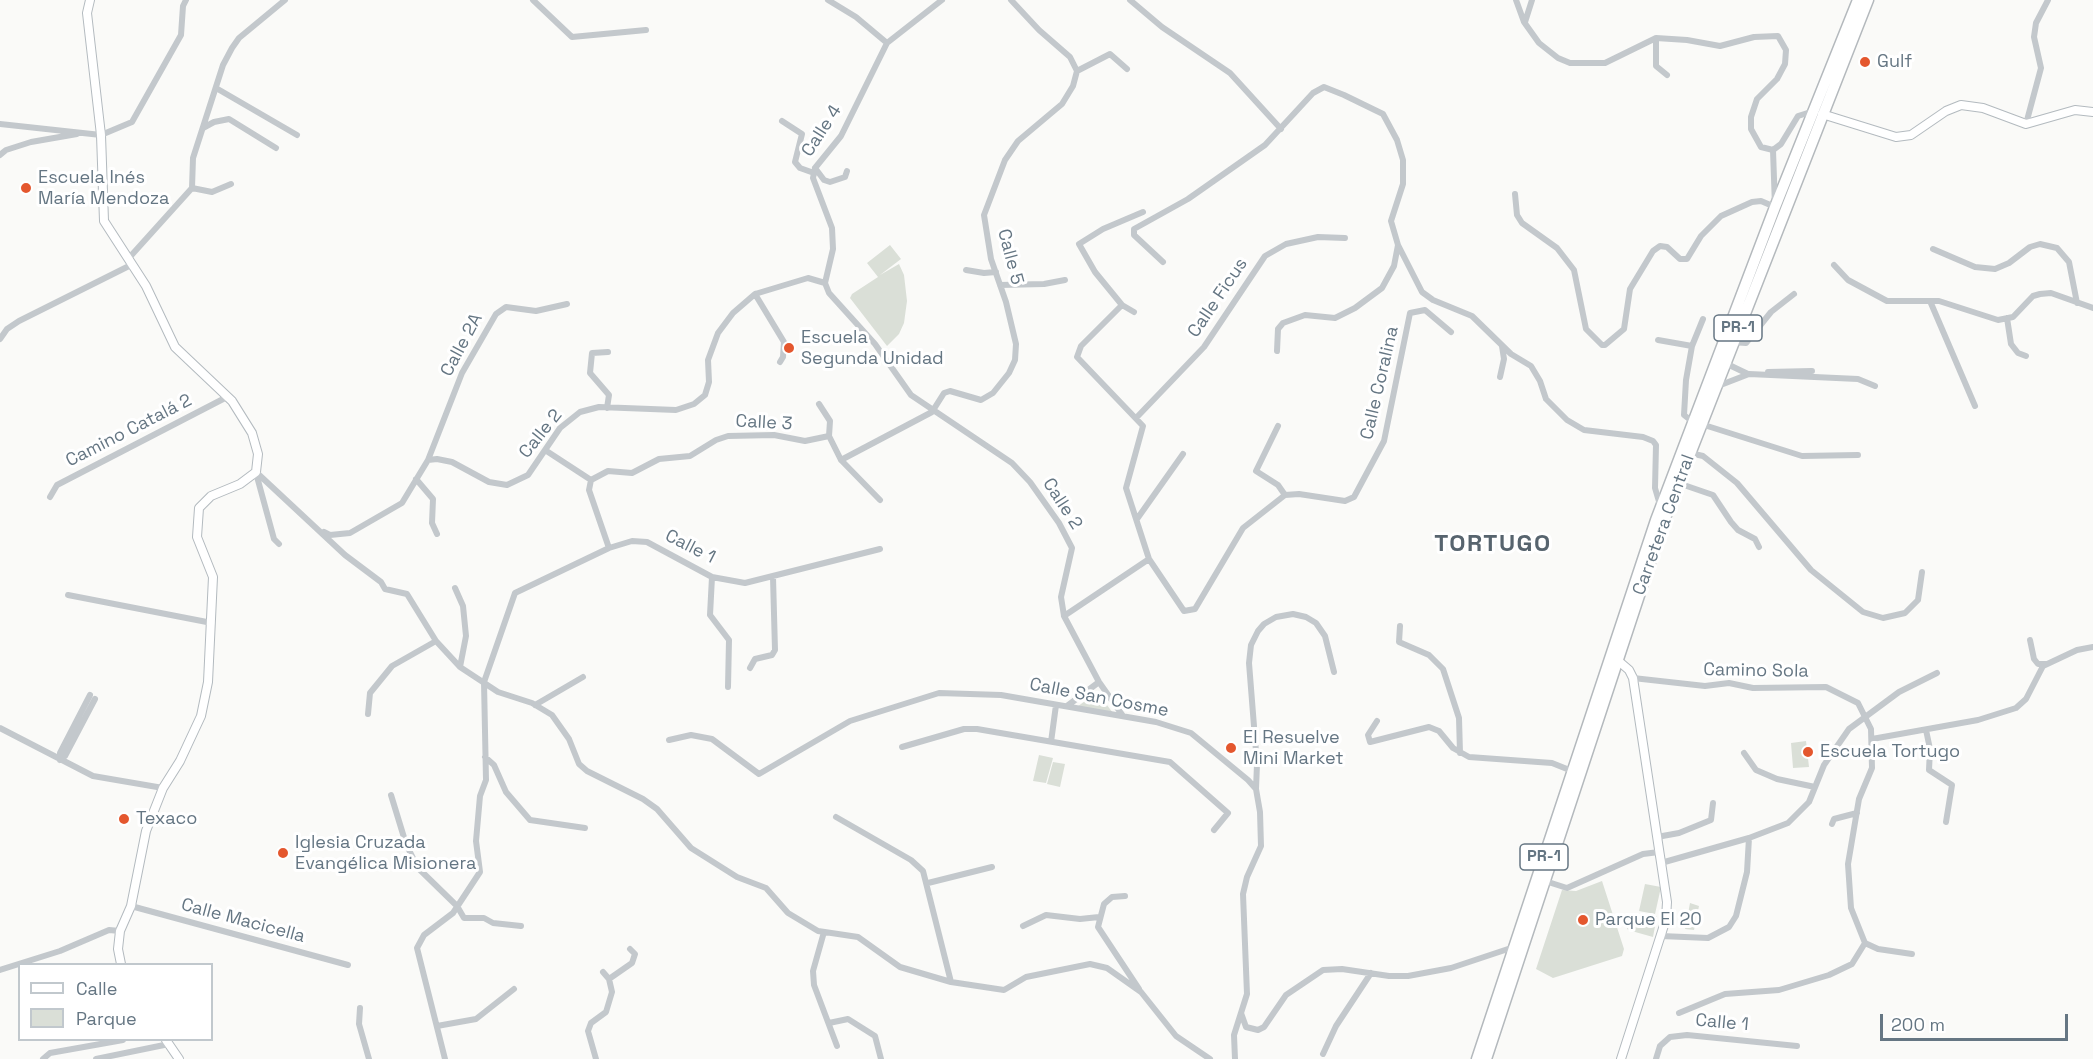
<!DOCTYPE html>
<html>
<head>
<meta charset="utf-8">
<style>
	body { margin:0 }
	#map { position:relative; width:2093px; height:1059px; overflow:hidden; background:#fafaf8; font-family:"Space Grotesk",sans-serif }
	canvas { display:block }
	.legend { position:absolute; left:18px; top:963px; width:195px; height:78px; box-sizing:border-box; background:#fff; border:2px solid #c1c8cd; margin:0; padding:8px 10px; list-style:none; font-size:18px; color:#657683 }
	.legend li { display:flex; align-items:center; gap:12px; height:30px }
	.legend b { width:30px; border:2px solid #c1c8cd }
	.scale { position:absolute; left:1880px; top:1014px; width:188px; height:27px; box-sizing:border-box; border:3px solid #657683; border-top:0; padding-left:8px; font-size:18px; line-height:21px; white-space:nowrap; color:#657683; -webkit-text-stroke:4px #fff; paint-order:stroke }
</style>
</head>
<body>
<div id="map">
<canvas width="2093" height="1059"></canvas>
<ul class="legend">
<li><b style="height:8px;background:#fff"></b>Calle</li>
<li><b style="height:16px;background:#dadfd7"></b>Parque</li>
</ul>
<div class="scale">200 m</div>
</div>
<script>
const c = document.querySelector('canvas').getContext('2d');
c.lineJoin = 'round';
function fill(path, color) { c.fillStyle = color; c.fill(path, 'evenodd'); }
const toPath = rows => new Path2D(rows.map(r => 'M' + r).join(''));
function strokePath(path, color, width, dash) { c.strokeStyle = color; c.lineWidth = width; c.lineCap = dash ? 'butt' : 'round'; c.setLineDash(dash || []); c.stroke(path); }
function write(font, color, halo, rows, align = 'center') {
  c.font = font + ' "Space Grotesk",sans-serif'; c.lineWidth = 6; c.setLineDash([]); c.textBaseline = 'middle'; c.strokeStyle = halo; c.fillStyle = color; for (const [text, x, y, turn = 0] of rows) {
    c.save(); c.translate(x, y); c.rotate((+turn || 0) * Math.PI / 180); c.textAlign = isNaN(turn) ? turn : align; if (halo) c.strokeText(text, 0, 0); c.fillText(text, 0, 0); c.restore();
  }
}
const green = toPath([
	[890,245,901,259,880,275,899,264,904,275,907,301,904,323,899,334,887,346,850,298,852,294,878,277,867,263],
	[1097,692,1113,713,1077,707],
	[1806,741,1809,767,1793,768,1791,743],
	[1039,755,1053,758,1046,783,1033,781],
	[1053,762,1065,764,1060,787,1047,784],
	[1602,881,1624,949,1622,956,1553,978,1536,969,1562,890,1576,891],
	[1645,884,1661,887,1655,914,1639,911],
	[1690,903,1699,906,1694,930,1685,929],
	[1620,914,1657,916,1653,937,1628,930]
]);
const street = toPath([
	[533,0,572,37,646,30],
	[828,0,856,17,887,43],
	[942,0,887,43,841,136,815,168,813,178,832,228,833,249,825,283,829,293,875,344,911,395,1012,463,1030,482,1059,523,1072,548,1061,597,1064,616,1099,682,1123,716],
	[1130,0,1162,27,1230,73,1281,129],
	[1516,0,1524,22,1539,43,1558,58,1570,63,1605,63,1656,38,1687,40,1720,46,1754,37,1778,36,1786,50,1785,64,1777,79,1757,99,1751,117,1751,129,1761,147,1773,150],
	[1525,22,1532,0],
	[1656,38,1656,66,1667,75],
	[1077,71,1110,54,1127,69],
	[216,88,297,135],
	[782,121,802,134,795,162,800,168,814,173],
	[0,124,101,135,132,122,181,35,183,6,186,0],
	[2026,124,2041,68,2034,37,2036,23,2048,0],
	[203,128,214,122,229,119,276,148],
	[1773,150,1781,144,1798,116,1814,111],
	[0,155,6,150,31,142,77,134],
	[815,168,824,180,830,182,845,177,847,171],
	[192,188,212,192,231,184],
	[1515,194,1517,215,1522,223,1557,248,1574,270,1586,329,1602,345,1605,345,1624,329,1630,289,1653,251,1660,246,1667,247,1680,259,1687,259,1701,236,1721,216,1752,202,1761,201,1775,207,1773,150],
	[1933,249,1975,267,1995,269,2009,263,2030,247,2040,244,2057,248,2069,262,2077,303],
	[128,259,192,188,193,158,223,65,232,48,239,38,285,0],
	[1163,262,1134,235,1134,229,1188,199,1265,145,1313,93,1324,87,1344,95,1383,114,1397,140,1403,160,1403,184,1391,221,1398,245,1422,292,1433,300,1472,316,1511,354,1531,366,1540,381,1546,399,1567,420,1584,430,1643,437,1653,441,1656,445,1655,488,1660,505],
	[1834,265,1848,280,1887,301,1939,301,1998,320,2013,317,2033,296,2040,294,2051,293,2093,308],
	[966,270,984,273,996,272],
	[1000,285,1044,284,1065,280],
	[755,294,784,342,783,357,780,362],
	[1930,301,1975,406],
	[1122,305,1081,346,1077,357,1143,426,1126,488,1149,559,1184,611,1195,609,1243,528,1285,495,1299,494,1345,501,1354,497,1384,441,1410,313,1425,310,1451,332],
	[1134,312,1122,305,1095,272,1079,244,1103,229,1143,212],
	[2007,318,2011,344,2018,353,2026,356],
	[0,339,7,329,19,321,131,265],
	[1658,340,1692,346],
	[1732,342,1746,343,1771,312,1794,294],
	[1277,351,1278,329,1283,323,1305,315,1335,318,1355,308,1382,288,1394,266,1398,245],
	[1725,363,1748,374],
	[1768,372,1812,371],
	[1500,377,1504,359,1502,346],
	[1718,386,1749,374,1858,379,1875,386],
	[819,404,830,421,829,436],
	[607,408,609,395,590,373,592,353,608,352],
	[1137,417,1204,347,1265,256,1286,244,1318,237,1345,238],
	[1693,422,1684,415,1686,380,1692,346,1703,319],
	[1701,424,1802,456,1858,455],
	[1278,426,1256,471,1278,485,1285,495],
	[545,450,591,480],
	[1690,453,1703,456,1737,483,1811,570,1863,612,1883,618,1905,613,1918,600,1922,572],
	[428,460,462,373,496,314,506,307,536,311,567,304],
	[841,460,932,412,944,393,950,391,981,400,993,393,1009,373,1015,360,1016,344,1006,302,991,259,984,215,1005,160,1018,141,1062,104,1073,86,1077,71,1070,57,1039,30,1011,0],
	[256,472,345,555,381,582,385,589,407,594,436,641,460,667,498,692,532,703,552,715,569,739,579,764,587,771,643,799,657,809,691,848,737,877,766,888,788,913,818,931,858,937,900,967,951,982,1004,990,1026,977,1090,964,1107,968,1141,992,1176,1036,1210,1059],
	[256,473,274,539,279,544],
	[416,479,433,499,432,523,437,534],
	[1678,483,1713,495,1731,522,1738,530,1755,539,1759,547],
	[50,497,57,485,227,397],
	[1137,519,1183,454],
	[324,532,330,535,350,533,402,503,428,460,437,459,452,462,489,482,507,485,528,475,560,428,580,412,599,407,676,410,694,404,705,395,709,382,708,360,718,333,733,313,755,294,808,278,825,283],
	[609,548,589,490,591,480,608,471,632,473,659,459,690,456,716,440,728,436,774,435,805,441,829,436,841,460,880,500],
	[712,577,710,615,729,640,728,687],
	[455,588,463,606,466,636,460,667],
	[68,595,212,623],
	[1064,616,1149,559],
	[1400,626,1399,642,1429,655,1443,669,1459,718,1460,753],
	[2030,640,2034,659,2038,664,2047,664],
	[750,668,755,659,772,655,775,650,773,577],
	[1633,678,1705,686,1729,683,1753,688,1826,687,1858,703,1871,729,1872,768,1859,799,1848,864,1851,908,1865,943,1878,949,1912,954],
	[535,705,583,677],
	[1067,706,1099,682],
	[368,714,370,693,392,666,436,641],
	[1377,721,1368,735,1370,742,1429,727,1439,731,1453,748,1469,757,1552,763,1572,771],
	[0,728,93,776,163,788],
	[1926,730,1930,749,1929,770,1952,785,1946,822],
	[1872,739,1978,720,2016,708,2026,699,2043,666,2077,650,2093,647],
	[669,740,691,735,712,739,759,774,850,721,939,693,1001,695,1156,722,1191,733,1248,780,1256,789,1260,812,1261,846,1247,877,1243,894,1247,994,1234,1035,1235,1059],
	[1051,742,1056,705],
	[902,747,964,729,977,729,1170,762,1228,813,1214,830],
	[1744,753,1756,770,1777,779,1815,787],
	[485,757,494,765,506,792,530,820,585,828],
	[60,760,60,753,90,695],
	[60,760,65,756,95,699],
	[1256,789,1257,764,1249,663,1251,645,1258,631,1264,624,1276,617,1293,614,1306,617,1316,623,1325,636,1334,672],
	[391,795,406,844,418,868,457,906,464,918,484,918,493,923,521,926],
	[836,817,911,860,923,871,951,982],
	[1832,824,1834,819,1857,813],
	[1657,837,1679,833,1711,820,1713,803],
	[1661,863,1749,838,1788,823,1809,802,1824,765,1849,729,1899,692,1937,673],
	[1545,881,1567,888,1643,854,1659,852],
	[928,883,992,867],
	[1125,896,1112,897,1104,904,1098,927,1139,989],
	[131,906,348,965],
	[1023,926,1046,915,1080,919,1099,917],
	[824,932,813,971,814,985,837,1046],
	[1661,936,1708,938,1729,927,1736,916,1747,872,1749,838],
	[0,970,60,951,109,930,120,931],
	[609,979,632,963,635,954,630,949],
	[360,1008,359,1024,369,1059],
	[1241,1013,1246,1027,1258,1030,1264,1027,1286,995,1323,970,1342,969,1389,976,1408,976,1451,968,1514,947],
	[1679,1013,1725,994,1779,990,1829,975,1852,964,1865,943],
	[829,1023,848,1019,875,1036,881,1059],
	[437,1026,476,1019,514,989],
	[1323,1054,1336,1026,1371,973],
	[43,1059,50,1053,123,1040],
	[96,1059,169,1044],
	[445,1059,417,948,424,935,453,913,480,872,476,841,480,796,486,780,484,682,515,593,609,548,632,541,647,542,712,577,745,583,880,549],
	[596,1059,588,1031,591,1023,606,1012,612,992,609,979,603,972],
	[1656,1059,1660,1046,1670,1037,1687,1035,1797,1046]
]);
const secondary = toPath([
	[90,0,87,13,101,135,104,221,146,286,175,347,232,401,252,433,258,454,256,472,240,484,211,496,199,508,197,537,213,577,208,682,201,716,180,761,163,788,146,831,131,906,120,931,118,949,121,964],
	[1822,114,1896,137,1911,135,1946,111,1961,105,1983,108,2026,124,2075,110,2093,112],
	[1615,658,1629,670,1633,678,1667,902,1666,919,1621,1059],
	[166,1040,179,1059]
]);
const highway = toPath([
	[1477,1059,1656,520,1775,207,1858,0],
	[1486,1059,1663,523,1868,0]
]);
const markers = [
	[1865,62,6,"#e4572e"],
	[26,188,6,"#e4572e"],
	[789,348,6,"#e4572e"],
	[1231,748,6,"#e4572e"],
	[1808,752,6,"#e4572e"],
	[124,819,6,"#e4572e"],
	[283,853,6,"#e4572e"],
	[1583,920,6,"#e4572e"]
];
const shields = [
	[1738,328,48],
	[1544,857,48]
];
const shieldNames = [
	["PR-1",1738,328],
	["PR-1",1544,857]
];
const poiNames = [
	["Gulf",1877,62],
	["Escuela Inés",38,178],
	["María Mendoza",38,199],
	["Escuela",801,338],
	["Segunda Unidad",801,359],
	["El Resuelve",1243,738],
	["Mini Market",1243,759],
	["Escuela Tortugo",1820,752],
	["Texaco",136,819],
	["Iglesia Cruzada",295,843],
	["Evangélica Misionera",295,864],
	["Parque El 20",1595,920]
];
const streetNames = [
	["Calle 4",822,131,-57],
	["Calle 5",1010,257,75],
	["Calle Ficus",1218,298,-56],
	["Calle 2A",462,345,-62],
	["Calle Coralina",1380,383,-77],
	["Calle 3",764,423,3],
	["Camino Catalá 2",129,431,-27],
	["Calle 2",541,434,-51],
	["Calle 2",1062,504,57],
	["Carretera Central",1664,525,-70],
	["Calle 1",690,547,27],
	["Camino Sola",1756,671,1],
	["Calle San Cosme",1099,698,11],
	["Calle Macicella",243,921,15],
	["Calle 1",1722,1023,5]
];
const districtNames = [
	["TORTUGO",1493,544]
];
fill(green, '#dadfd7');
strokePath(secondary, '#b3babf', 10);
strokePath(highway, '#b4b9bd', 13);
strokePath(street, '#c3c8cc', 6);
strokePath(secondary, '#fff', 8);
strokePath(highway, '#fff', 10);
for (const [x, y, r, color] of markers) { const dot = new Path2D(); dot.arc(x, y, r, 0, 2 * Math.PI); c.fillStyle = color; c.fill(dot); strokePath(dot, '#fff', 2); }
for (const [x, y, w] of shields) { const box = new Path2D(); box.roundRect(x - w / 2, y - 13, w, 26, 4.5); c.fillStyle = '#fff'; c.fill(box); strokePath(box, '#657683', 1.5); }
write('bold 16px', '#657683', null, shieldNames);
write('18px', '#657683', '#fff', poiNames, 'left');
write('18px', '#657683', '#fff', streetNames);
c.letterSpacing = '1.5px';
write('bold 24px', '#57646e', '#fff', districtNames);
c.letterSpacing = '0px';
</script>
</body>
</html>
